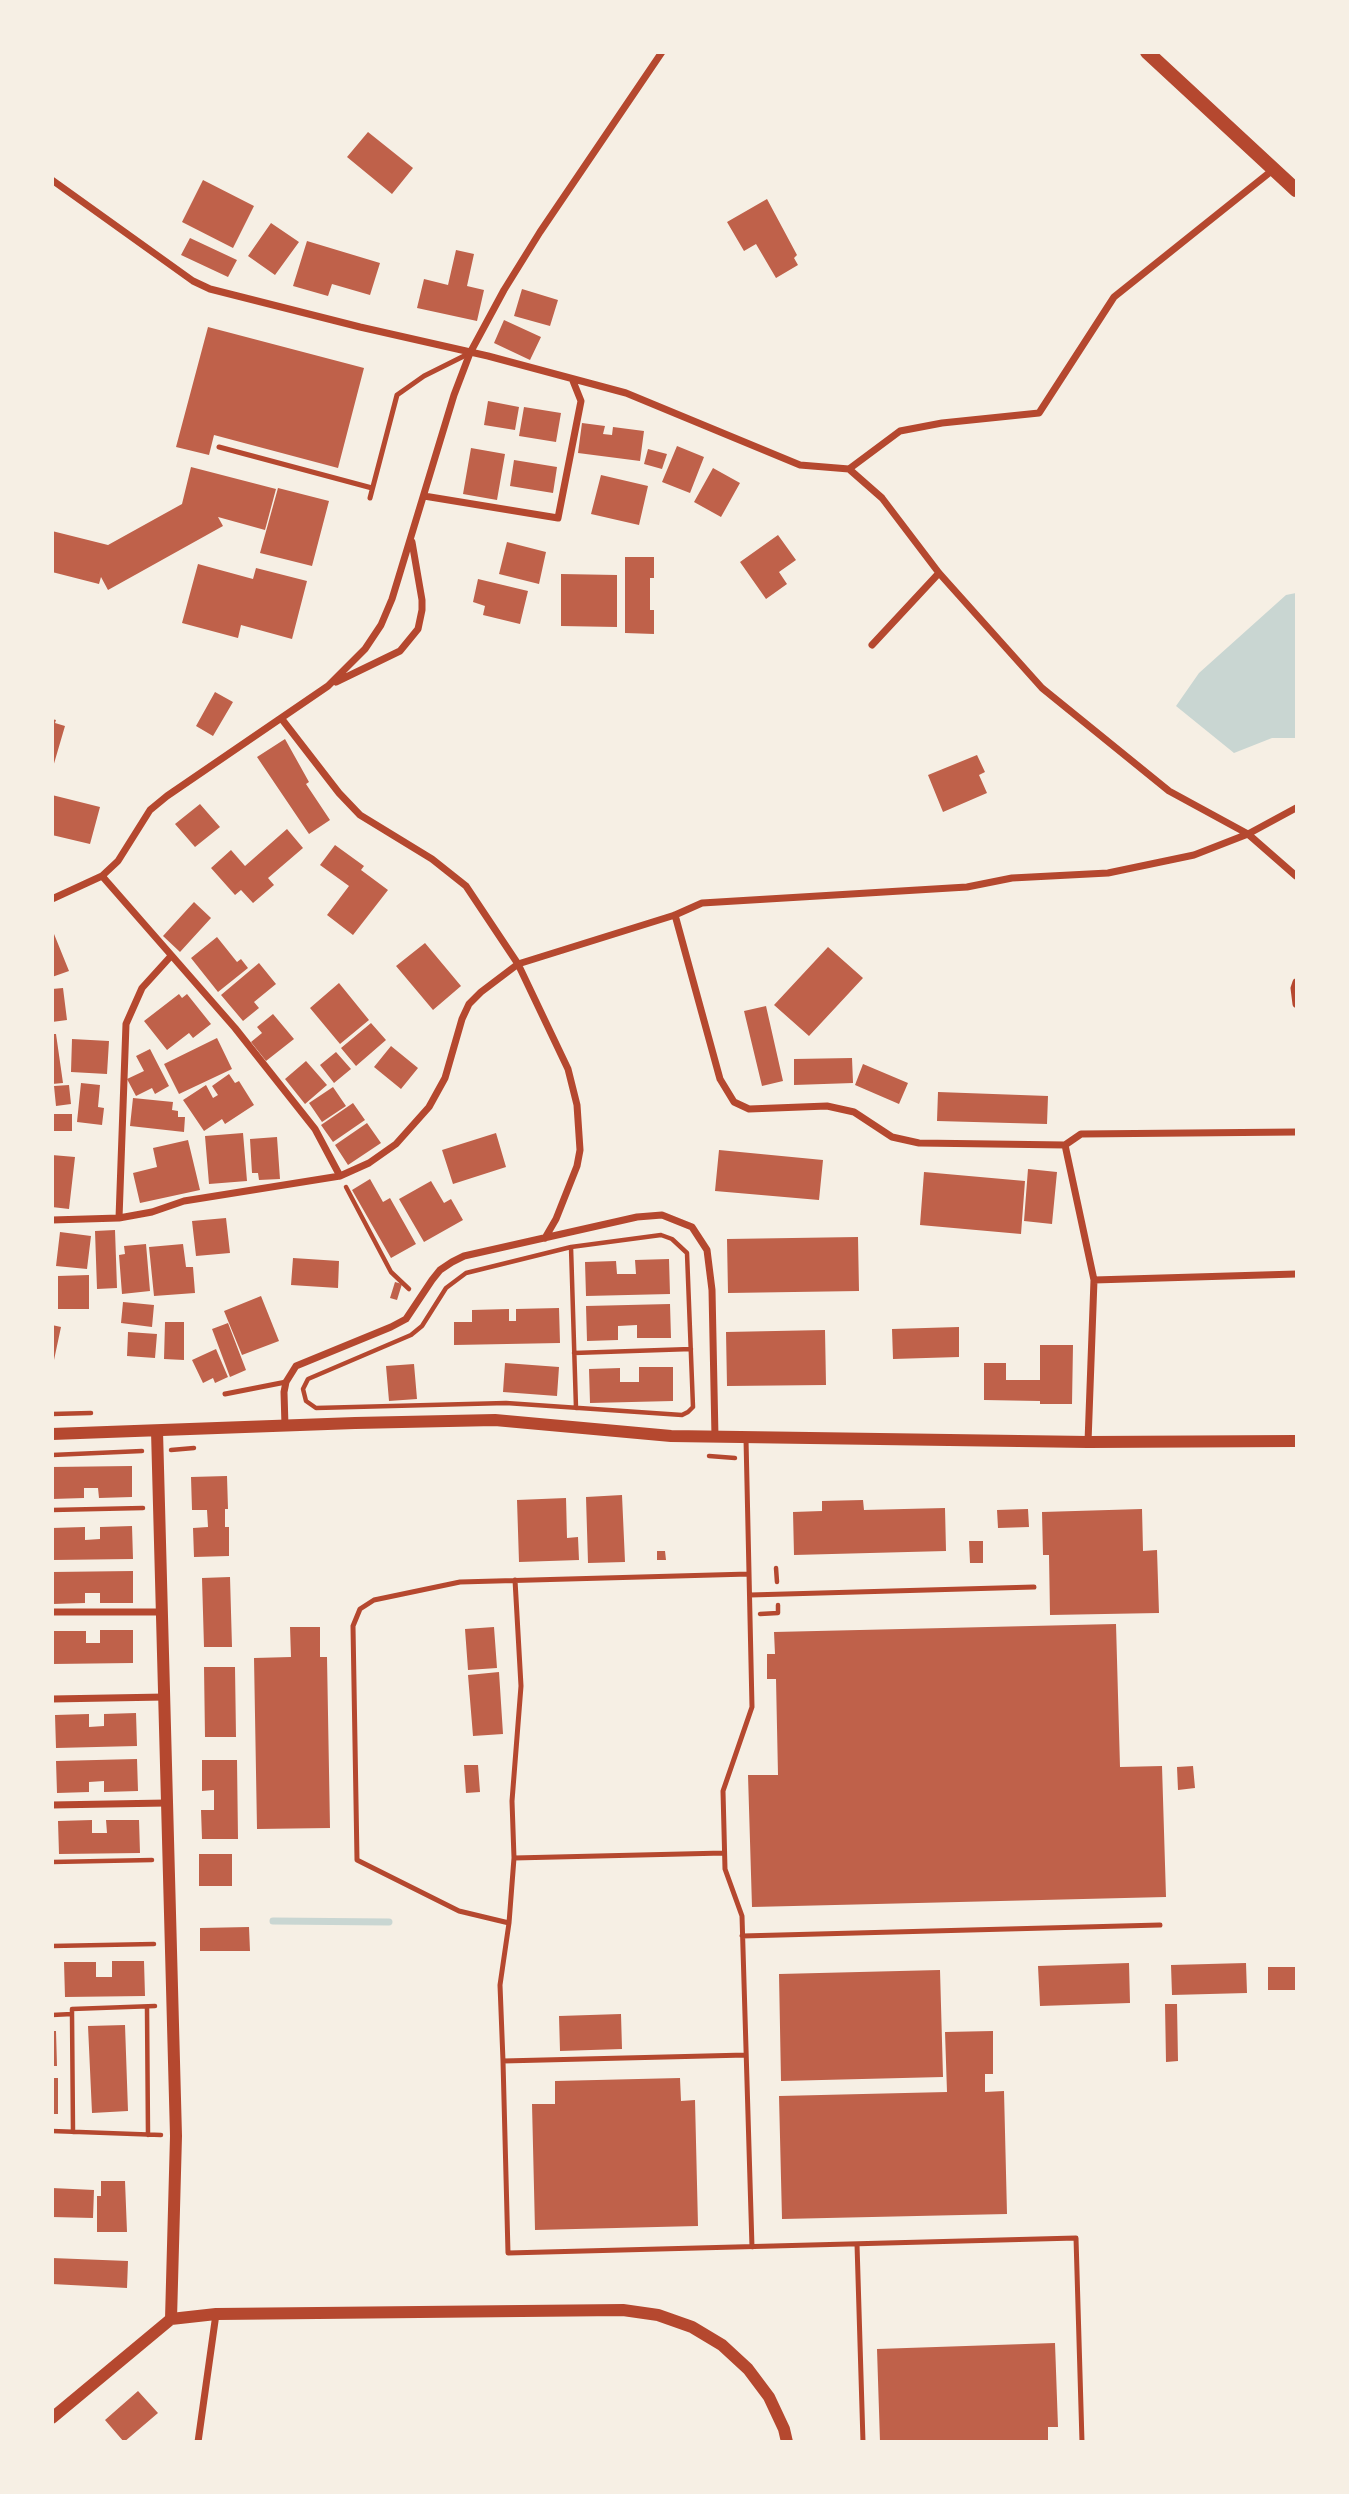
<!DOCTYPE html>
<html>
<head>
<meta charset="utf-8">
<style>
	body { margin:0 }
	#map { position:relative; width:1349px; height:2494px; overflow:hidden; background:#f6efe4; font-family:Ubuntu,sans-serif }
	canvas { display:block }
	.frame { position:absolute; inset:0; border:54px solid #f6efe4; pointer-events:none }
</style>
</head>
<body>
<div id="map">
<canvas width="1349" height="2494"></canvas>
<div class="frame"></div>
</div>
<script>
const c = document.querySelector('canvas').getContext('2d');
c.lineJoin = 'round';
function fill(path, color) { c.fillStyle = color; c.fill(path, 'evenodd'); }
const toPath = rows => new Path2D(rows.map(r => 'M' + r).join(''));
function strokePath(path, color, width, dash) { c.strokeStyle = color; c.lineWidth = width; c.lineCap = dash ? 'butt' : 'round'; c.setLineDash(dash || []); c.stroke(path); }
const water = toPath([
	[1296,593,1296,738,1272,738,1234,753,1176,706,1199,673,1286,595]
]);
const stream = toPath([
	[273,1921,389,1922]
]);
const building = toPath([
	[368,132,413,168,392,194,347,157],
	[203,180,254,206,233,248,182,222],
	[767,199,797,255,794,258,798,265,776,278,756,244,744,251,727,222],
	[271,223,299,242,275,275,248,256],
	[190,238,237,260,228,277,181,255],
	[307,241,380,263,370,295,332,284,328,296,293,286],
	[456,250,474,254,467,286,484,290,477,321,417,308,424,279,448,285],
	[522,289,558,300,550,326,514,316],
	[504,320,541,337,530,360,494,343],
	[208,327,364,368,338,468,214,435,209,455,176,447],
	[488,401,519,407,515,430,484,425],
	[524,407,561,413,556,442,519,436],
	[582,423,605,426,603,434,612,435,613,427,644,431,640,461,578,453],
	[677,446,704,457,690,493,662,482],
	[471,448,505,454,497,500,463,494],
	[648,449,667,454,662,469,644,464],
	[514,460,557,467,553,493,510,486],
	[191,467,276,489,265,530,218,517,223,526,108,590,101,577,99,584,52,572,52,531,108,545,182,504],
	[713,468,740,483,721,517,694,502],
	[601,475,648,486,639,525,591,514],
	[278,488,329,501,312,566,260,553],
	[778,535,796,560,779,572,787,584,766,599,740,562],
	[507,542,546,552,539,584,499,574],
	[625,557,654,557,654,578,650,578,650,610,654,610,654,634,625,633],
	[198,564,253,579,256,568,307,581,292,639,241,625,238,638,182,623],
	[561,574,617,575,617,627,561,626],
	[478,579,528,591,520,624,483,615,485,606,473,602],
	[215,692,233,702,213,736,196,726],
	[52,719,56,720,55,723,65,726,53,767],
	[285,739,309,782,306,784,330,820,309,834,257,757],
	[977,755,985,772,979,775,987,793,943,812,928,775],
	[52,795,100,807,90,844,52,835],
	[200,804,220,827,195,847,175,824],
	[287,829,303,848,268,878,274,885,253,903,241,890,235,895,211,868,231,850,245,866],
	[335,845,364,866,361,870,388,890,353,935,327,915,349,886,320,865],
	[194,902,211,918,180,952,163,936],
	[52,929,69,971,52,977],
	[217,937,237,962,241,959,248,968,218,992,191,958],
	[425,943,461,986,433,1010,396,966],
	[828,947,863,978,809,1036,774,1005],
	[259,963,276,984,254,1002,259,1008,243,1021,221,995],
	[339,983,369,1020,340,1044,310,1008],
	[63,988,67,1020,52,1022,52,989],
	[179,994,182,998,187,994,211,1024,193,1038,189,1033,167,1050,144,1021],
	[766,1006,783,1081,762,1086,744,1011],
	[273,1014,294,1039,266,1061,251,1042,262,1033,257,1027],
	[371,1023,386,1040,356,1066,341,1048],
	[52,1034,56,1034,63,1083,52,1084],
	[217,1038,232,1069,179,1094,164,1064],
	[72,1039,109,1041,107,1074,71,1072],
	[391,1046,418,1068,401,1089,374,1067],
	[150,1049,169,1086,155,1094,152,1088,136,1096,127,1079,144,1071,136,1056],
	[336,1052,351,1069,334,1083,320,1065],
	[852,1058,853,1083,794,1085,794,1059],
	[306,1061,327,1085,305,1104,285,1079],
	[863,1064,908,1083,899,1104,855,1085],
	[229,1074,235,1083,239,1081,254,1105,225,1124,222,1119,204,1131,183,1100,206,1085,213,1098,218,1095,212,1086],
	[81,1083,100,1085,98,1107,104,1108,102,1125,77,1122],
	[69,1085,71,1104,56,1106,54,1086],
	[333,1087,346,1106,322,1122,309,1103],
	[938,1092,1048,1096,1047,1124,937,1121],
	[133,1098,173,1102,172,1110,178,1111,178,1117,185,1117,184,1132,130,1126],
	[353,1103,365,1120,333,1142,321,1125],
	[52,1114,72,1114,72,1131,52,1131],
	[367,1123,381,1143,348,1165,335,1145],
	[243,1133,247,1181,209,1184,205,1136],
	[496,1133,506,1167,453,1184,442,1150],
	[277,1137,280,1179,259,1180,258,1173,252,1173,250,1139],
	[188,1140,200,1190,140,1203,133,1173,157,1167,153,1148],
	[719,1150,823,1160,819,1200,715,1191],
	[52,1155,75,1157,69,1209,52,1207],
	[1028,1169,1057,1172,1052,1224,1024,1221],
	[924,1172,1025,1181,1021,1234,920,1225],
	[370,1179,383,1202,390,1198,416,1244,391,1258,352,1190],
	[431,1181,444,1203,451,1199,463,1220,424,1242,399,1199],
	[226,1218,230,1253,196,1256,192,1221],
	[115,1230,117,1288,97,1289,95,1231],
	[60,1232,91,1236,87,1269,56,1266],
	[858,1237,859,1291,728,1293,727,1239],
	[146,1244,150,1291,122,1294,119,1255,125,1254,124,1246],
	[183,1244,186,1267,193,1267,195,1293,154,1296,149,1247],
	[293,1258,339,1261,338,1288,291,1285],
	[669,1259,670,1294,586,1296,585,1262,616,1261,617,1274,636,1274,635,1260],
	[89,1275,89,1309,58,1309,58,1276],
	[395,1282,402,1284,397,1300,390,1298],
	[261,1296,279,1341,242,1355,224,1311],
	[123,1302,154,1305,152,1327,121,1323],
	[670,1304,671,1338,637,1338,637,1325,618,1326,618,1340,587,1341,586,1306],
	[559,1308,560,1343,454,1345,454,1322,472,1322,472,1310,509,1309,509,1321,516,1321,516,1309],
	[165,1322,184,1322,184,1360,164,1359],
	[228,1323,246,1370,230,1377,212,1329],
	[52,1325,61,1327,54,1360,52,1360],
	[959,1327,959,1357,893,1359,892,1329],
	[825,1330,826,1385,727,1386,726,1332],
	[128,1332,157,1334,155,1358,127,1356],
	[1040,1345,1073,1345,1072,1404,1040,1404,1040,1401,984,1400,984,1363,1006,1363,1006,1380,1040,1380],
	[216,1349,228,1377,215,1383,213,1378,203,1383,192,1360],
	[505,1363,559,1367,557,1396,503,1392],
	[414,1364,417,1399,389,1401,386,1366],
	[639,1367,673,1367,673,1401,590,1403,589,1369,620,1368,620,1382,639,1382],
	[132,1466,132,1497,99,1498,98,1488,84,1488,84,1498,52,1499,52,1467],
	[227,1476,228,1509,225,1509,225,1527,229,1527,229,1556,194,1557,193,1528,208,1527,207,1510,192,1510,191,1477],
	[622,1495,625,1562,588,1563,586,1497],
	[566,1498,567,1538,578,1537,579,1560,519,1562,517,1500],
	[863,1500,864,1510,945,1508,946,1551,794,1555,793,1512,822,1511,822,1501],
	[1028,1509,1029,1527,998,1528,997,1510],
	[1142,1509,1143,1551,1157,1550,1159,1613,1050,1615,1049,1555,1043,1555,1042,1512],
	[132,1526,133,1559,52,1560,52,1528,85,1527,85,1540,100,1539,100,1527],
	[969,1541,983,1541,983,1563,970,1563],
	[657,1551,665,1551,666,1560,657,1560],
	[133,1571,133,1603,100,1603,100,1593,85,1593,85,1603,53,1604,52,1572],
	[230,1577,232,1647,204,1647,202,1578],
	[1116,1624,1120,1767,1162,1766,1166,1897,752,1907,748,1775,778,1775,776,1679,767,1679,767,1654,775,1654,774,1632],
	[290,1627,320,1627,320,1657,327,1657,330,1828,257,1829,254,1658,291,1657],
	[494,1627,497,1668,468,1670,465,1629],
	[100,1630,133,1630,133,1663,52,1664,52,1631,86,1631,86,1643,100,1643],
	[204,1667,235,1667,236,1737,205,1737],
	[499,1672,503,1734,473,1736,468,1675],
	[136,1713,137,1746,56,1748,55,1715,89,1714,89,1727,104,1726,104,1714],
	[137,1759,138,1791,104,1792,104,1781,89,1782,89,1792,57,1793,56,1761],
	[202,1760,237,1760,238,1839,202,1839,201,1810,214,1810,214,1790,202,1791],
	[464,1765,478,1765,480,1792,466,1793],
	[1193,1766,1195,1788,1178,1790,1177,1767],
	[92,1820,92,1833,107,1833,106,1820,139,1820,140,1853,59,1854,58,1821],
	[199,1854,232,1854,232,1886,199,1886],
	[249,1927,250,1951,200,1951,200,1928],
	[112,1961,144,1961,145,1996,65,1997,64,1962,96,1962,96,1977,112,1977],
	[1129,1963,1130,2003,1040,2006,1038,1966],
	[1246,1963,1247,1993,1172,1995,1171,1965],
	[1268,1967,1296,1967,1296,1990,1268,1990],
	[940,1970,943,2077,781,2081,779,1974],
	[1165,2004,1177,2004,1178,2061,1166,2062],
	[621,2014,622,2049,560,2051,559,2016],
	[125,2025,128,2111,92,2113,88,2026],
	[52,2031,56,2031,57,2066,52,2066],
	[993,2031,993,2074,985,2074,985,2092,1004,2091,1007,2214,782,2219,779,2096,947,2092,945,2032],
	[52,2078,58,2078,58,2114,52,2114],
	[680,2078,681,2101,695,2100,698,2226,535,2230,532,2104,555,2104,555,2081],
	[101,2181,125,2181,127,2232,97,2232,97,2196,101,2196],
	[52,2188,94,2190,93,2218,52,2217],
	[52,2258,128,2261,127,2288,52,2284],
	[1055,2343,1058,2427,1048,2427,1048,2442,880,2442,877,2349],
	[138,2391,158,2413,124,2442,105,2420]
]);
const path = toPath([
	[346,1187,391,1272,409,1289],
	[661,1235,672,1239,687,1253,693,1407,688,1412,682,1415,506,1403,316,1408,306,1401,303,1389,308,1379,411,1335,422,1326,446,1288,466,1273,571,1247,661,1235],
	[571,1247,576,1408],
	[574,1353,691,1349],
	[52,1414,91,1413],
	[171,1450,194,1448],
	[52,1455,142,1451],
	[709,1456,735,1458],
	[52,1510,143,1508],
	[776,1568,777,1582],
	[760,1614,778,1613,778,1605],
	[52,1862,152,1860],
	[52,1946,154,1944],
	[147,2008,148,2135],
	[72,2014,72,2009,155,2006],
	[52,2015,72,2014,73,2132],
	[52,2131,161,2135]
]);
const service = toPath([
	[219,447,372,488],
	[370,498,397,395,424,376,470,353],
	[225,1394,286,1382],
	[746,1439,752,1707,723,1791,725,1869,742,1916,752,2247],
	[750,1595,1034,1587],
	[514,1858,724,1853],
	[509,1923,459,1911,357,1860,353,1626,360,1609,374,1600,460,1582,749,1574],
	[742,1936,1160,1925],
	[746,2055,503,2061,508,2253,1076,2238,1082,2442],
	[503,2061,500,1985,509,1923,514,1858,512,1801,521,1686,515,1580],
	[857,2244,863,2442]
]);
const minor = toPath([
	[52,180,193,281,210,289,360,327,488,356,626,393,800,465,849,469,882,498,939,573,1042,688,1169,791,1248,834,1296,876],
	[849,469,900,431,942,423,1039,413,1114,297,1274,169],
	[424,496,558,518,581,401,573,381],
	[872,645,939,573],
	[336,682,400,651,418,629,422,610,422,600,412,542],
	[281,718,339,793,360,815,432,859,466,886,518,964,568,1069,577,1105,580,1150,577,1166,556,1219,545,1238],
	[102,876,235,1028,315,1129,340,1176],
	[52,899,102,876,118,861,150,810,167,796,328,686,365,649,381,625,392,599,454,395,470,353,504,290,540,232,662,52],
	[675,915,720,1079,734,1102,749,1109,827,1106,854,1112,892,1137,919,1143,1065,1145,1081,1134,1296,1132],
	[1296,982,1294,988,1296,1004],
	[1065,1145,1094,1280,1088,1442],
	[119,1218,126,1024,142,988,171,956],
	[52,1220,119,1218,152,1212,184,1201,340,1176,369,1163,396,1144,429,1107,445,1078,462,1019,469,1004,481,992,518,964,675,915,702,903,967,887,1012,878,1108,873,1194,855,1248,834,1296,808],
	[1094,1280,1296,1274],
	[285,1426,284,1392,286,1382,296,1366,391,1327,406,1319,432,1280,440,1270,452,1262,464,1256,637,1217,662,1215,692,1227,707,1250,712,1290,715,1437],
	[52,1612,163,1612],
	[52,1699,165,1697],
	[52,1805,166,1803],
	[198,2442,216,2314]
]);
const tertiary = toPath([
	[157,1431,176,2136,171,2319],
	[52,1434,355,1423,495,1420,671,1436,1088,1442,1296,1441],
	[52,2418,171,2319,216,2314,623,2310,658,2315,692,2327,722,2345,748,2369,769,2397,784,2429,787,2442]
]);
const secondary = toPath([
	[1147,52,1296,190]
]);
fill(water, '#c9d6d2');
strokePath(stream, '#c9d6d2', 7);
fill(building, '#bf614a');
strokePath(path, '#b5482f', 4.5);
strokePath(service, '#b5482f', 5);
strokePath(minor, '#b5482f', 7);
strokePath(tertiary, '#b5482f', 12);
strokePath(secondary, '#b5482f', 14);
</script>
</body>
</html>
